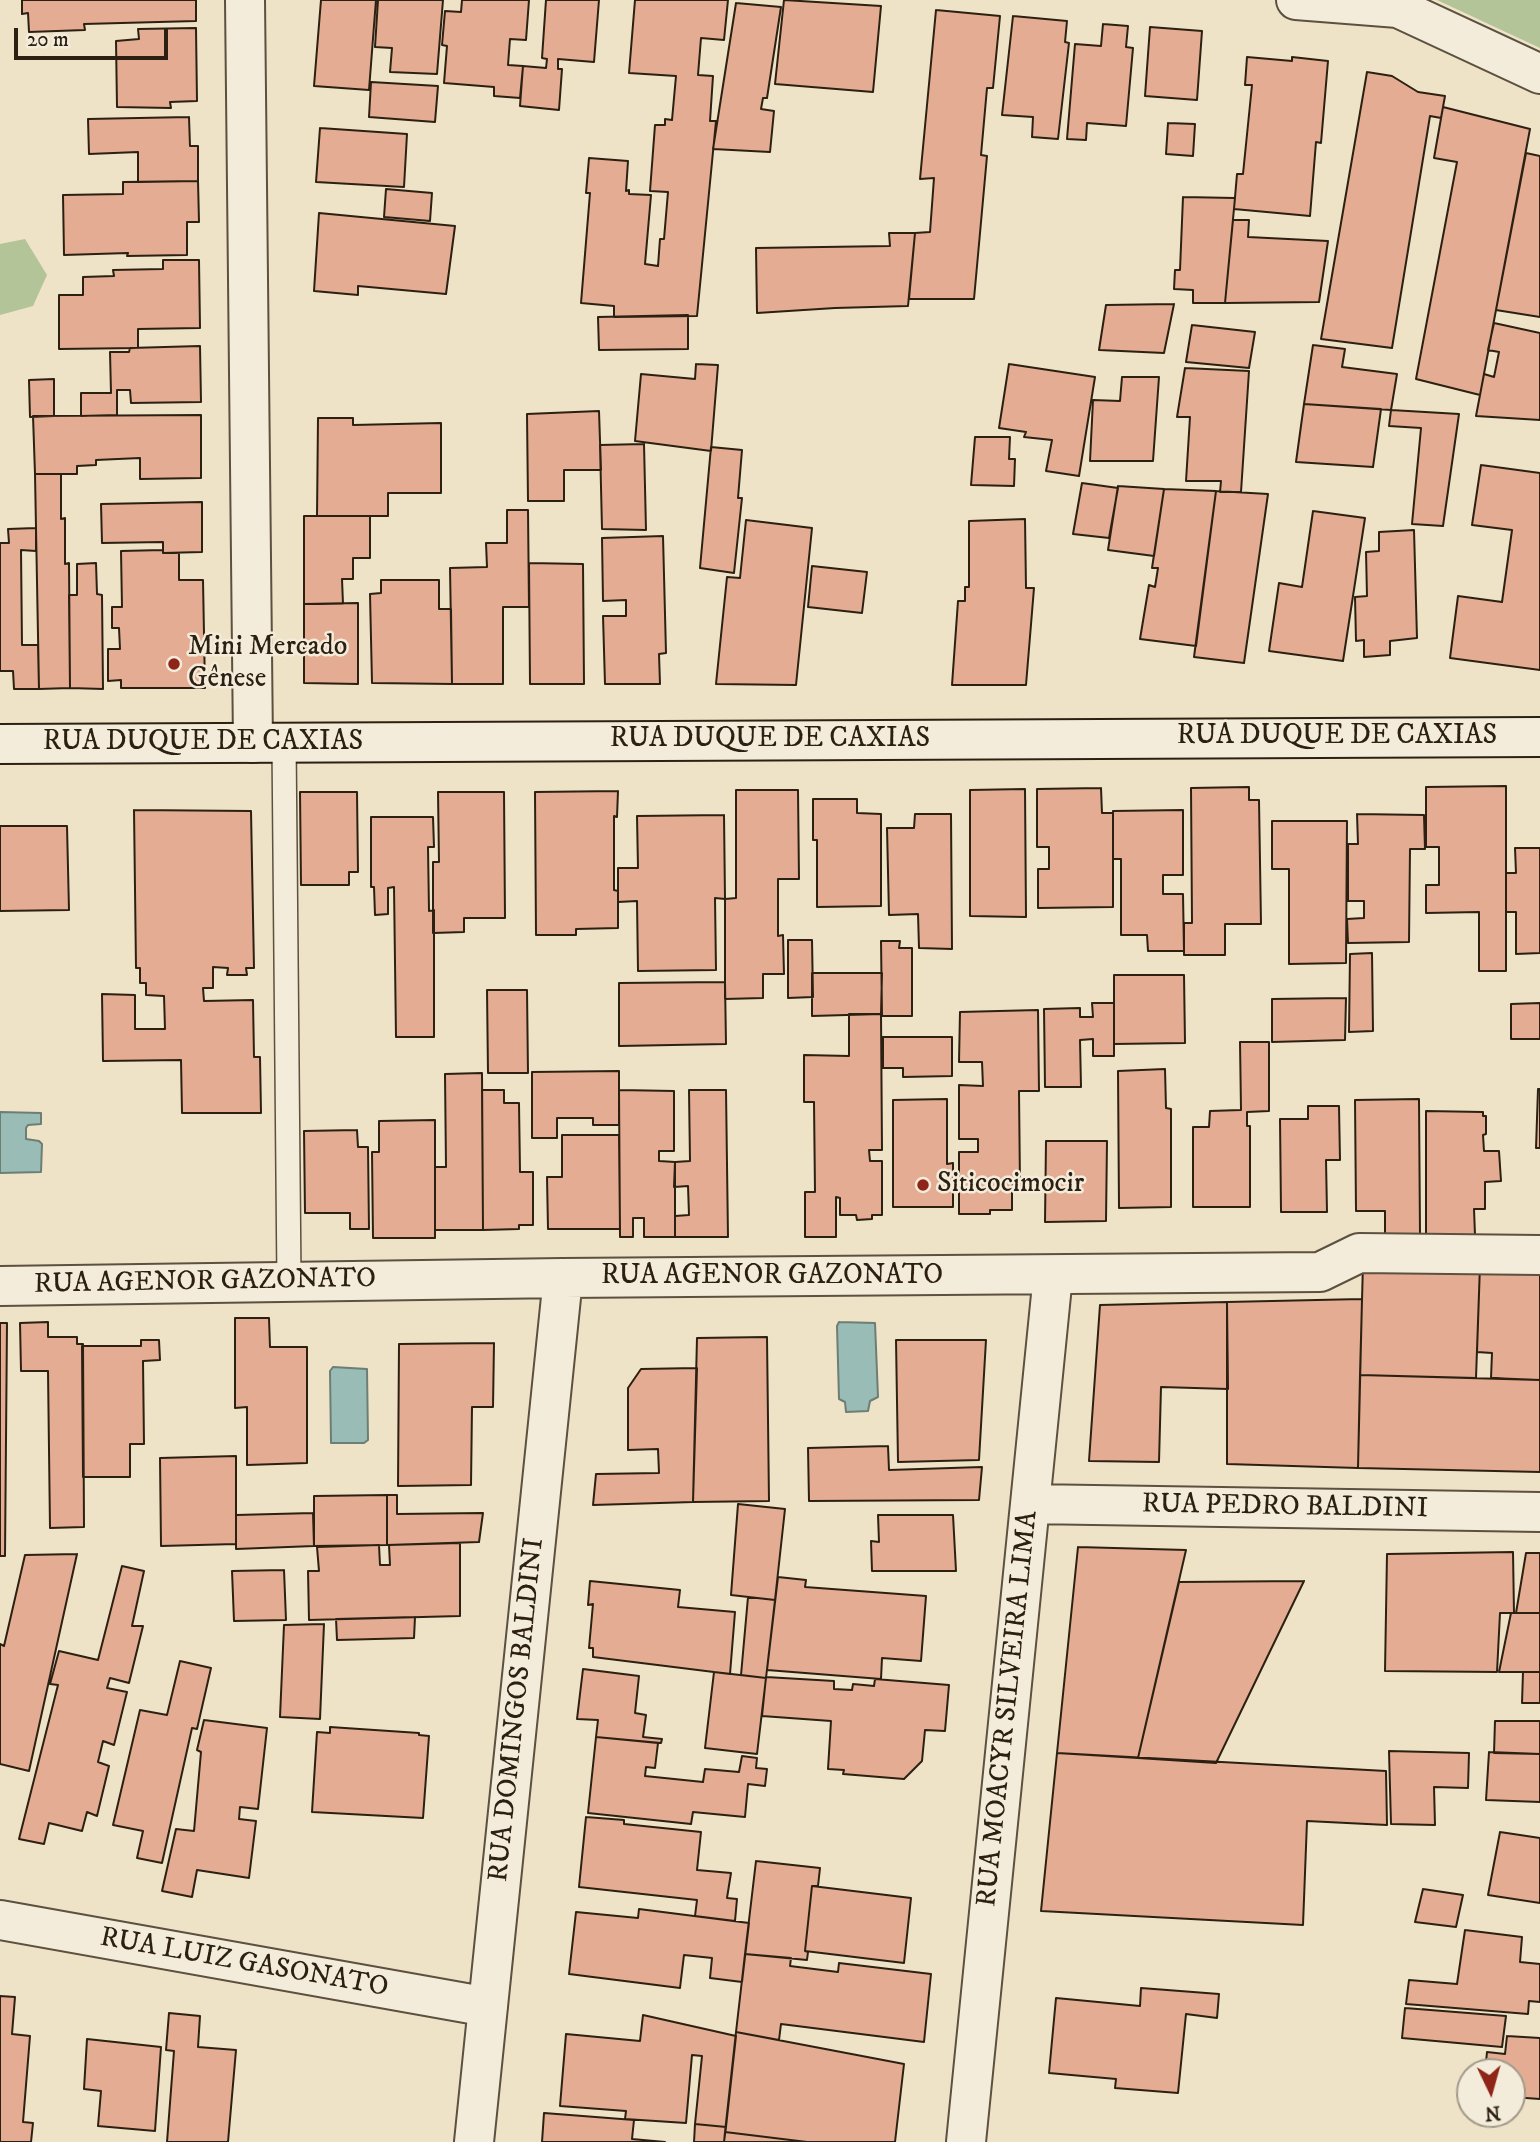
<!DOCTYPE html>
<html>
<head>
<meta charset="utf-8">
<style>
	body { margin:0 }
	#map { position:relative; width:1540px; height:2142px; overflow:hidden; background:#eee2c7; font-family:"IM FELL DW Pica",serif }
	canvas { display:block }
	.north { position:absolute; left:1456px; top:2058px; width:70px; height:70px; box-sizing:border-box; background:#f4ecdb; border:2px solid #a49a8b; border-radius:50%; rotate:175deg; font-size:19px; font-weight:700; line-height:28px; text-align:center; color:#2c2012 }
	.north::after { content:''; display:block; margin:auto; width:24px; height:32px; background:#8f2418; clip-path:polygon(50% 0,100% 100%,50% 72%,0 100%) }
	.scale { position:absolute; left:14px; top:28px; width:154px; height:32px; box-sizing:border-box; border:4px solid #2c2012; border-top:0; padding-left:9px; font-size:21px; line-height:24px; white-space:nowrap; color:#2c2012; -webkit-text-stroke:5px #f4ecdb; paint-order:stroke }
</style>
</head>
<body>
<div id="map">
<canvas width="1540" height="2142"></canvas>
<div class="north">N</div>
<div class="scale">20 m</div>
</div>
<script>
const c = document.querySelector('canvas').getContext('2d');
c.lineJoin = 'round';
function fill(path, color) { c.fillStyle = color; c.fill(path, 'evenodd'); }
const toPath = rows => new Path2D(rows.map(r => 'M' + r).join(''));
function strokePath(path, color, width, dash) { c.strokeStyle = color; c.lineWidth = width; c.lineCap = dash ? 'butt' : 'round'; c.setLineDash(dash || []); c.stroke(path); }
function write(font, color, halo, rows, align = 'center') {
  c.font = font + ' "IM FELL DW Pica",serif'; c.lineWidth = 5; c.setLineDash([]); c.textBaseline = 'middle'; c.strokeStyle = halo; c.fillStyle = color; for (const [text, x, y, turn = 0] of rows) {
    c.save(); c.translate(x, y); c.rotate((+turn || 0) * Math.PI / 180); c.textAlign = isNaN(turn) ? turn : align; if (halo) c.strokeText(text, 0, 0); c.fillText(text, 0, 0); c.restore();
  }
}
const green = toPath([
	[1437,0,1540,0,1540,48],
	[25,239,47,275,33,306,0,315,0,244]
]);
const water = toPath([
	[0,1112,41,1113,41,1124,28,1125,26,1128,26,1139,39,1141,42,1144,41,1172,0,1173,0,1112],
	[839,1322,875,1323,878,1397,870,1401,868,1411,846,1412,845,1402,839,1399,837,1326,839,1322],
	[333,1367,367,1369,368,1440,364,1443,331,1443,330,1371,333,1367]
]);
const building = toPath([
	[22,0,196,0,196,21,84,24,85,30,29,32,28,13,22,14,22,0],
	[321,0,376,0,369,90,314,86,321,0],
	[378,0,443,0,437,74,390,72,392,48,375,47,378,0],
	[462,0,529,0,526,40,510,39,508,65,523,66,520,98,494,96,494,87,444,83,447,46,442,45,445,11,461,12,462,0],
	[546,0,599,0,594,62,558,59,558,69,562,69,559,110,520,106,523,66,546,68,547,59,542,58,546,0],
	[635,0,728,0,724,40,701,38,698,75,713,76,710,121,716,121,697,316,614,317,614,306,581,303,590,193,586,193,589,158,628,161,626,191,629,190,629,194,651,195,645,264,658,266,660,239,664,239,668,192,650,191,655,125,665,125,665,119,672,120,676,76,629,73,635,0],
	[784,0,881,6,873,92,775,84,784,0],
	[736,3,781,7,767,98,763,98,761,109,774,111,770,152,713,149,736,3],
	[936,10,1000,16,993,88,987,88,981,155,987,156,974,299,909,299,915,233,930,232,934,178,920,179,936,10],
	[1013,16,1067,21,1065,42,1069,43,1058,139,1032,137,1033,117,1002,115,1013,16],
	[1103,24,1128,26,1126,47,1133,48,1126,126,1087,123,1086,140,1067,139,1075,44,1101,46,1103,24],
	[1150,27,1202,31,1197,100,1145,96,1150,27],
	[196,28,197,101,170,102,171,108,117,107,116,41,139,39,138,29,196,28],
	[1247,57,1292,61,1292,57,1328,61,1321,143,1316,142,1310,216,1234,209,1237,174,1243,174,1252,85,1245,85,1247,57],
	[1367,72,1392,76,1418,92,1445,96,1441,118,1430,116,1392,348,1321,339,1367,72],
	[371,82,438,86,435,122,369,117,371,82],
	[1443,107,1530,129,1480,395,1416,379,1457,162,1434,158,1443,107],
	[189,117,190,146,198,146,198,181,138,182,138,152,89,154,88,119,189,117],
	[1168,123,1195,124,1193,156,1166,154,1168,123],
	[320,128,407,134,404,187,316,182,320,128],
	[1526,153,1540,156,1540,317,1496,310,1526,153],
	[198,181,199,222,187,222,187,255,127,256,128,253,64,255,63,195,123,194,123,182,198,181],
	[386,189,432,193,430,221,384,217,386,189],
	[1183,197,1235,198,1225,303,1193,303,1193,290,1174,289,1175,270,1180,270,1183,197],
	[319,213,455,226,446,294,358,286,358,295,314,291,319,213],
	[1233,220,1249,220,1248,237,1328,241,1319,302,1225,303,1233,220],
	[889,233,915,233,908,306,835,308,757,313,756,248,890,246,889,233],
	[163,260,199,260,200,328,138,329,138,348,59,349,59,295,83,295,83,277,114,276,113,270,163,269,163,260],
	[1174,304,1164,353,1099,350,1106,305,1174,304],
	[688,315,688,349,599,350,598,317,688,315],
	[1494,323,1540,333,1540,420,1476,416,1484,374,1494,377,1499,352,1488,350,1494,323],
	[1192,325,1255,332,1249,368,1186,362,1192,325],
	[1313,345,1345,349,1342,367,1397,374,1391,410,1304,404,1313,345],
	[200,346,201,402,131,403,130,390,117,390,117,415,81,416,81,393,111,393,110,352,129,352,130,348,200,346],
	[696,364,718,365,711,451,635,441,641,374,695,379,696,364],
	[1009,364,1095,377,1079,476,1046,471,1052,440,1024,437,1026,432,999,428,1009,364],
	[1185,368,1249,371,1241,492,1220,492,1221,481,1186,481,1190,417,1177,417,1185,368],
	[1122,377,1159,377,1153,461,1090,461,1093,400,1120,401,1122,377],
	[54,379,54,416,30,417,29,380,54,379],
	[1304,404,1381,409,1373,467,1296,462,1304,404],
	[1391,410,1459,414,1443,526,1412,524,1421,428,1389,426,1391,410],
	[599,411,601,470,564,470,564,501,528,501,527,414,599,411],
	[201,415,201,478,140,479,140,458,96,460,96,465,77,466,77,474,35,474,33,416,201,415],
	[318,418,353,418,353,425,441,423,441,493,388,493,388,516,317,516,318,418],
	[975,437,1010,437,1009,459,1015,459,1014,486,971,485,975,437],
	[644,444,646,530,602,529,600,445,644,444],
	[711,447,742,450,738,498,742,498,734,573,700,568,711,447],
	[1481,465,1540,473,1540,670,1450,658,1458,596,1502,602,1512,530,1472,525,1481,465],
	[35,474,61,474,61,519,65,518,65,564,69,563,70,688,39,689,35,474],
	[1082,483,1118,488,1109,538,1073,534,1082,483],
	[1118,486,1164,489,1154,556,1108,550,1118,486],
	[1164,489,1216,491,1196,646,1140,639,1149,585,1155,587,1158,568,1152,568,1164,489],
	[1216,491,1268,494,1244,663,1194,657,1216,491],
	[202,502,202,552,163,553,163,542,102,543,101,504,202,502],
	[507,510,528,510,529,607,503,607,503,684,452,684,450,568,487,567,486,543,507,543,507,510],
	[1313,511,1365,518,1343,661,1269,651,1279,583,1302,587,1313,511],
	[304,516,370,516,370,558,353,558,353,579,342,579,343,604,304,604,304,516],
	[1025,519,1026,588,1034,588,1026,685,952,685,958,601,965,601,965,587,969,587,969,521,1025,519],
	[746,520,812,528,796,685,716,684,727,577,740,578,746,520],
	[36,528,36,551,21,550,22,645,38,645,39,689,14,689,13,671,0,671,0,543,9,543,8,529,36,528],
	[1414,530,1417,638,1390,641,1390,655,1364,657,1364,640,1356,641,1355,597,1367,596,1366,552,1379,551,1379,532,1414,530],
	[663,536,666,653,659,654,660,684,605,684,603,616,626,616,626,600,603,601,602,538,663,536],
	[163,550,163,553,179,553,179,580,203,580,205,688,121,688,121,680,108,681,108,649,120,649,119,628,112,628,112,607,122,607,121,551,163,550],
	[96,563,97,594,102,595,103,689,70,688,69,595,77,595,77,564,96,563],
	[529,563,583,564,584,684,530,684,529,563],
	[812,566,867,572,862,613,808,607,812,566],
	[381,580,439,580,439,609,451,609,452,684,372,683,370,594,381,593,381,580],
	[358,603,358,684,304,683,304,604,358,603],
	[1506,786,1506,971,1479,971,1479,912,1426,913,1426,885,1439,885,1439,847,1426,847,1426,787,1506,786],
	[1249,787,1249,800,1259,800,1261,924,1225,924,1225,955,1184,955,1184,923,1192,923,1191,788,1249,787],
	[1101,788,1102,813,1113,813,1113,907,1038,908,1038,869,1049,869,1049,847,1037,847,1037,789,1101,788],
	[1025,789,1026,917,970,916,970,790,1025,789],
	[736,790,798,790,799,879,778,879,778,936,783,935,784,974,763,974,763,998,725,999,725,899,736,898,736,790],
	[618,791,617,817,614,816,614,890,618,891,618,928,576,929,576,935,536,935,535,792,618,791],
	[300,792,357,792,358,872,349,872,349,885,301,885,300,792],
	[438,792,504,792,505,918,464,918,464,932,433,933,433,862,439,862,438,792],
	[813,799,857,799,857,813,881,814,881,906,817,907,817,840,813,840,813,799],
	[134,810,251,811,254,968,246,968,247,975,227,975,228,968,213,967,213,988,203,988,204,1001,253,1000,254,1057,260,1057,261,1113,182,1113,181,1060,103,1061,102,994,135,995,135,1029,165,1029,164,996,146,995,146,983,140,983,140,968,136,968,134,810],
	[1183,810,1183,875,1163,875,1163,894,1183,894,1184,951,1148,951,1147,935,1121,935,1121,859,1113,859,1113,811,1183,810],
	[915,814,951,814,952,949,919,948,918,914,889,915,887,828,914,828,915,814],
	[1357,814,1424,815,1425,849,1410,849,1409,942,1348,943,1347,919,1364,918,1364,901,1348,901,1348,844,1358,844,1357,814],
	[724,815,725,899,715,898,716,970,638,971,637,901,618,902,618,868,638,868,637,816,724,815],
	[371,817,433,817,434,847,428,847,429,911,434,910,434,1037,396,1037,394,887,388,888,388,914,375,915,374,887,371,887,371,817],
	[1272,821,1347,821,1346,963,1289,964,1289,869,1272,869,1272,821],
	[0,826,67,826,69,910,0,911,0,826],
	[1515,848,1540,848,1540,953,1516,954,1516,912,1506,912,1506,873,1516,873,1515,848],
	[788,940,812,940,813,997,788,998,788,940],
	[881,941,900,941,899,948,912,948,912,1016,882,1016,881,941],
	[1372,953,1373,1031,1349,1032,1350,954,1372,953],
	[812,973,882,973,881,1014,812,1016,812,973],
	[1114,975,1184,975,1185,1043,1114,1044,1114,975],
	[725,982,726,1044,619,1046,619,983,725,982],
	[487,990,527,990,528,1073,488,1073,487,990],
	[1346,998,1345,1040,1272,1042,1272,999,1346,998],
	[1092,1003,1114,1003,1114,1056,1093,1056,1093,1039,1080,1040,1081,1087,1045,1087,1044,1009,1080,1008,1080,1017,1093,1017,1092,1003],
	[1540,1003,1540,1039,1511,1039,1511,1004,1540,1003],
	[1038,1010,1039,1091,1019,1091,1020,1186,1012,1185,1012,1210,990,1210,990,1214,959,1214,959,1152,978,1152,978,1139,959,1139,959,1085,983,1086,982,1062,959,1062,960,1012,1038,1010],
	[849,1014,881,1014,882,1150,869,1150,870,1161,882,1161,882,1215,872,1215,872,1219,857,1220,856,1215,840,1215,840,1198,836,1197,836,1237,805,1237,805,1192,815,1192,814,1102,804,1102,804,1055,849,1056,849,1014],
	[883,1037,952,1037,952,1076,903,1077,903,1068,883,1068,883,1037],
	[1240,1042,1269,1042,1269,1111,1247,1112,1247,1126,1250,1126,1250,1207,1193,1207,1193,1127,1209,1127,1210,1111,1241,1110,1240,1042],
	[1165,1069,1166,1108,1171,1109,1171,1207,1119,1208,1118,1071,1165,1069],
	[619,1071,619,1125,593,1125,593,1118,557,1118,557,1138,532,1138,532,1072,619,1071],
	[482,1073,483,1230,435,1230,435,1167,446,1167,445,1074,482,1073],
	[1538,1089,1540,1089,1540,1148,1536,1148,1538,1089],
	[482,1090,504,1090,504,1103,519,1103,520,1172,533,1172,533,1225,519,1225,519,1229,483,1230,482,1090],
	[619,1090,674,1091,674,1151,659,1151,659,1161,675,1162,675,1237,644,1237,644,1218,633,1218,633,1237,620,1237,619,1090],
	[689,1090,726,1090,728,1237,675,1237,675,1216,689,1215,688,1186,674,1187,675,1162,690,1161,689,1090],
	[947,1099,947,1164,953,1163,953,1207,893,1207,893,1100,947,1099],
	[1419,1099,1420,1235,1385,1235,1385,1211,1356,1211,1355,1100,1419,1099],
	[1308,1106,1339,1106,1340,1160,1326,1160,1327,1212,1281,1212,1280,1119,1308,1119,1308,1106],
	[1426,1111,1483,1112,1483,1116,1486,1116,1486,1134,1483,1135,1484,1151,1499,1151,1501,1181,1485,1182,1485,1209,1474,1209,1475,1235,1426,1236,1426,1111],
	[435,1120,435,1238,373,1238,372,1152,379,1152,379,1121,435,1120],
	[357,1130,358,1147,368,1147,369,1229,350,1229,350,1213,305,1213,304,1131,357,1130],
	[562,1135,619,1135,620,1229,548,1229,547,1177,562,1177,562,1135],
	[1046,1141,1107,1141,1106,1221,1045,1222,1046,1141],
	[1363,1263,1480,1265,1476,1378,1360,1375,1363,1263],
	[1480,1265,1540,1267,1540,1380,1491,1378,1492,1353,1477,1352,1480,1265],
	[1362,1299,1358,1468,1227,1464,1227,1302,1362,1299],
	[1227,1302,1228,1389,1161,1387,1159,1462,1089,1461,1100,1305,1227,1302],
	[235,1318,269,1318,270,1347,307,1347,307,1463,247,1465,247,1407,235,1408,235,1318],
	[48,1322,48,1337,77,1337,77,1344,83,1344,84,1527,50,1528,48,1371,21,1371,20,1323,48,1322],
	[0,1323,7,1323,5,1556,0,1556,0,1323],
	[767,1337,769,1501,693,1502,697,1338,767,1337],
	[141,1340,159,1340,160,1360,143,1361,144,1444,130,1444,130,1477,83,1477,82,1346,141,1346,141,1340],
	[896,1340,986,1340,979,1460,898,1462,896,1340],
	[494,1343,493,1407,472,1407,471,1485,398,1486,399,1344,494,1343],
	[697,1368,693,1502,593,1505,596,1474,659,1473,658,1449,628,1450,628,1388,641,1369,697,1368],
	[1360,1375,1540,1380,1540,1472,1358,1468,1360,1375],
	[888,1446,889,1470,982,1467,979,1500,809,1501,808,1448,888,1446],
	[236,1456,236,1544,161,1546,160,1458,236,1456],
	[387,1495,387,1545,314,1546,314,1496,387,1495],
	[387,1495,397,1495,397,1514,483,1513,479,1542,387,1545,387,1495],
	[738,1504,785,1509,775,1600,731,1595,738,1504],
	[313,1513,314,1546,236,1549,236,1515,313,1513],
	[878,1515,953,1515,956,1571,872,1571,871,1541,879,1542,878,1515],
	[460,1543,460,1616,309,1620,308,1571,319,1571,317,1547,379,1545,380,1565,390,1565,389,1545,460,1543],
	[1078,1547,1186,1550,1138,1758,1057,1753,1078,1547],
	[1513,1552,1514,1613,1500,1613,1497,1672,1385,1671,1387,1554,1513,1552],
	[1526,1553,1540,1553,1540,1613,1516,1613,1526,1553],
	[77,1554,29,1771,0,1764,0,1644,4,1646,25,1555,77,1554],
	[122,1566,144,1571,132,1626,143,1626,129,1683,110,1678,107,1688,127,1692,114,1745,103,1741,98,1762,109,1766,97,1816,87,1812,82,1831,49,1823,44,1844,19,1839,58,1685,50,1684,59,1651,98,1660,122,1566],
	[284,1570,286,1620,234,1621,232,1571,284,1570],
	[778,1577,806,1580,805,1587,926,1596,921,1661,882,1658,881,1679,767,1670,778,1577],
	[590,1581,680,1590,678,1607,735,1612,730,1674,593,1657,593,1648,589,1648,593,1604,588,1605,590,1581],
	[1304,1581,1216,1763,1138,1758,1179,1582,1304,1581],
	[748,1597,775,1600,766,1678,741,1675,748,1597],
	[1511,1613,1540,1613,1540,1672,1499,1672,1511,1613],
	[415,1617,414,1638,337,1640,336,1619,415,1617],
	[324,1624,320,1719,280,1717,284,1625,324,1624],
	[180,1661,211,1668,197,1729,192,1728,162,1863,137,1858,143,1831,113,1825,140,1710,167,1715,180,1661],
	[583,1669,639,1676,635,1713,646,1715,643,1737,662,1739,661,1743,596,1737,598,1720,577,1719,583,1669],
	[714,1672,766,1678,757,1754,705,1748,714,1672],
	[1523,1672,1540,1672,1540,1703,1522,1703,1523,1672],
	[766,1677,834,1681,834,1689,852,1690,853,1684,874,1686,875,1679,949,1685,945,1731,925,1730,922,1761,904,1779,843,1774,844,1770,828,1769,831,1721,762,1716,766,1677],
	[204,1720,267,1728,258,1809,240,1807,239,1819,256,1821,249,1878,197,1870,192,1897,162,1891,176,1829,194,1831,201,1752,197,1750,204,1720],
	[1495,1721,1540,1721,1540,1754,1494,1753,1495,1721],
	[330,1727,419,1733,419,1735,429,1736,423,1818,312,1812,317,1732,330,1733,330,1727],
	[596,1737,658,1743,655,1768,646,1767,645,1776,703,1782,705,1769,739,1772,742,1756,757,1758,756,1768,767,1769,765,1786,748,1784,745,1817,693,1812,691,1824,588,1813,596,1737],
	[1389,1751,1469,1753,1468,1788,1434,1787,1435,1825,1391,1824,1389,1751],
	[1489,1752,1540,1754,1540,1802,1486,1800,1489,1752],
	[1057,1753,1386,1771,1387,1825,1307,1821,1303,1925,1041,1911,1057,1753],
	[586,1817,624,1820,624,1824,701,1832,697,1870,731,1873,727,1898,737,1899,735,1921,695,1916,697,1900,579,1887,586,1817],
	[1500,1832,1540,1838,1540,1903,1488,1895,1500,1832],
	[756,1861,820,1868,818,1886,812,1886,805,1951,808,1952,807,1960,745,1954,756,1861],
	[812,1886,911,1898,904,1963,805,1951,812,1886],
	[1423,1889,1463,1895,1456,1927,1415,1922,1423,1889],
	[639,1909,749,1923,742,1982,710,1978,712,1958,684,1955,680,1988,569,1974,576,1912,638,1918,639,1909],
	[1465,1930,1522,1937,1520,1962,1540,1964,1540,2002,1529,2001,1528,2014,1406,2004,1409,1980,1457,1984,1465,1930],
	[745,1954,791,1958,790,1966,838,1972,839,1963,931,1974,924,2042,781,2024,779,2040,736,2032,745,1954],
	[1141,1988,1219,1994,1217,2018,1186,2014,1178,2093,1115,2088,1116,2079,1049,2073,1056,1998,1140,2006,1141,1988],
	[0,1996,15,1997,12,2034,30,2036,23,2122,33,2123,31,2142,0,2142,0,1996],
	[1405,2008,1506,2016,1502,2047,1402,2038,1405,2008],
	[169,2013,200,2016,198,2047,236,2050,228,2142,167,2142,174,2051,166,2050,169,2013],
	[643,2015,736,2036,726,2127,695,2124,702,2056,692,2055,686,2123,625,2119,626,2111,560,2106,566,2034,640,2041,643,2015],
	[736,2032,904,2064,895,2142,807,2142,725,2132,736,2032],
	[1507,2036,1540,2038,1540,2099,1512,2097,1512,2072,1485,2072,1487,2052,1505,2054,1507,2036],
	[87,2039,161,2047,155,2131,98,2126,101,2091,84,2089,87,2039],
	[544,2113,634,2120,632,2139,665,2142,542,2142,544,2113],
	[695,2124,726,2127,724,2142,694,2142,695,2124],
	[725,2132,807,2142,724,2142,725,2132]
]);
const service = toPath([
	[284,742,289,1282]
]);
const minor = toPath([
	[245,0,253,743],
	[1296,0,1398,8,1540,74],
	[0,1286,563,1278,1320,1272,1359,1253,1540,1255],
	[1030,1504,1540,1512],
	[0,1920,488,2007],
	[474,2142,563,1278],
	[966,2142,1053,1275]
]);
const secondary = toPath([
	[0,744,1540,737]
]);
const markers = [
	[174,664,7,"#8f2418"],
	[923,1185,7,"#8f2418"]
];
const poiNames = [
	["Mini Mercado",188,648],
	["Gênese",188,680],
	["Siticocimocir",937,1185]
];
const streetNames = [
	["RUA DUQUE DE CAXIAS",1337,737],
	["RUA DUQUE DE CAXIAS",770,740],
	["RUA DUQUE DE CAXIAS",203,743],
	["RUA AGENOR GAZONATO",772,1277],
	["RUA AGENOR GAZONATO",205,1283,-1],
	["RUA PEDRO BALDINI",1285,1508,1],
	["RUA MOACYR SILVEIRA LIMA",1009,1709,-84],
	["RUA DOMINGOS BALDINI",518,1710,-84],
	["RUA LUIZ GASONATO",244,1964,10]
];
fill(green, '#b3c499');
fill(water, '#99bdb6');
strokePath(water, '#6d7e74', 2);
fill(building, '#e4ac92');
strokePath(building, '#2c2012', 2);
strokePath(service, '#5c503f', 26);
strokePath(minor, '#5c503f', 42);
strokePath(secondary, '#2c2012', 42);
strokePath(service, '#f4ecdb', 23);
strokePath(minor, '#f4ecdb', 38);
strokePath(secondary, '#f4ecdb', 38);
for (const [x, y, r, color] of markers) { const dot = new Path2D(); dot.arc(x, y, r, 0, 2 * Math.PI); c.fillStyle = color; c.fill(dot); strokePath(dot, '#f4ecdb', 2.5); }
write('28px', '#2c2012', '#f4ecdb', poiNames, 'left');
write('28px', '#2c2012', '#f4ecdb', streetNames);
</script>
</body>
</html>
